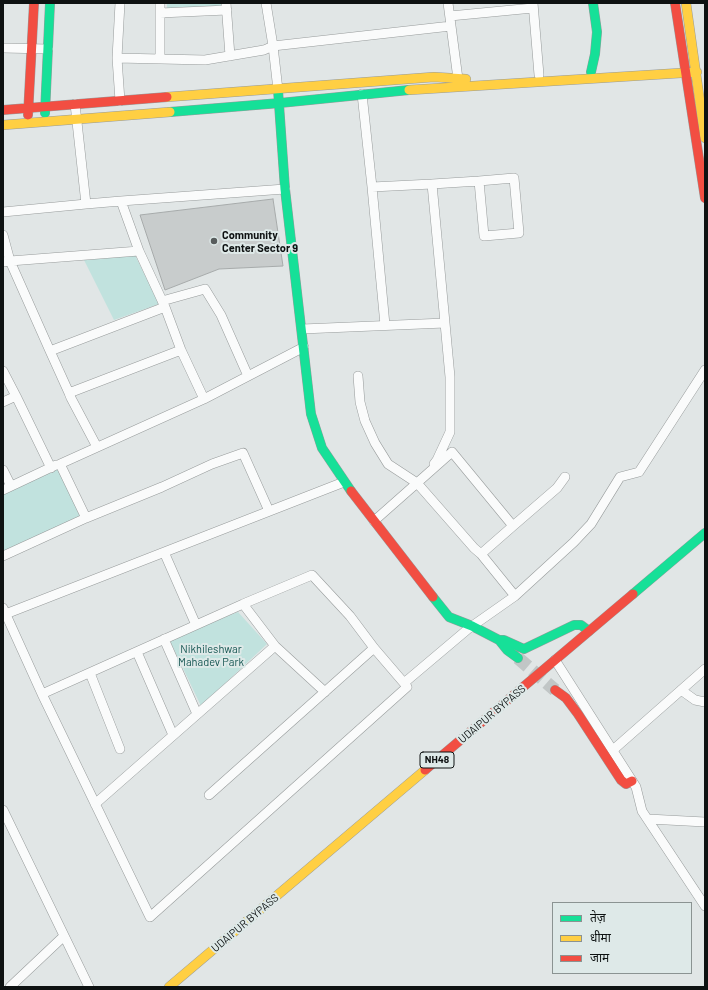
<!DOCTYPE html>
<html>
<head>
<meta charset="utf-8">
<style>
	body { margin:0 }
	#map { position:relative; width:708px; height:990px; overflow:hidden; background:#e1e6e6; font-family:Barlow,"Noto Sans Devanagari",sans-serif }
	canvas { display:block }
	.frame { position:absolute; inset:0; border:4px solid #0e1212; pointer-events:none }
	.legend { position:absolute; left:552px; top:902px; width:140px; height:72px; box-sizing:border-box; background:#dee9e8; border:1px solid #8b9392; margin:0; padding:5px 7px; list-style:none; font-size:12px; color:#0e1212 }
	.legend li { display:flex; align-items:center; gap:8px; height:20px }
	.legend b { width:20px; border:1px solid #8b9392 }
</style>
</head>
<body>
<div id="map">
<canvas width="708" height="990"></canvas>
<div class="frame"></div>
<ul class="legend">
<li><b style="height:5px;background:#16e098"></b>तेज़</li>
<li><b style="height:5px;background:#ffcf43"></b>धीमा</li>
<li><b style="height:5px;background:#f24e42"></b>जाम</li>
</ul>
</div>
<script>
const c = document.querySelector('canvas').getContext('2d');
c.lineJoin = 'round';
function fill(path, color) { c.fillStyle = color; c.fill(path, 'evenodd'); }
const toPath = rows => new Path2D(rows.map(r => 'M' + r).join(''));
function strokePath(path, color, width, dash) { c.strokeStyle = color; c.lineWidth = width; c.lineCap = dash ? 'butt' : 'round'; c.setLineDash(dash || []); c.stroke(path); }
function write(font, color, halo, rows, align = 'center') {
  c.font = font + ' Barlow,sans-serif'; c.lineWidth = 4; c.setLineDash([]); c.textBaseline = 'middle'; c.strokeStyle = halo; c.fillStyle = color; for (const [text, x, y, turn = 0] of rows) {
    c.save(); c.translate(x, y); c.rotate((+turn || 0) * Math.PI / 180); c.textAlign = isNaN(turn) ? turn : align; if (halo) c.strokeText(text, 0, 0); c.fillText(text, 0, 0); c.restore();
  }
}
const green = toPath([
	[167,3,225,3,225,8,167,10],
	[135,255,159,304,114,320,84,260],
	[61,466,81,517,3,552,3,490],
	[238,612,267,644,201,706,169,639]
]);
const building = toPath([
	[273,199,283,266,219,269,165,290,140,215,273,199]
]);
const secondaryTunnel = toPath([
	[518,658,555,690]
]);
const street = toPath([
	[120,3,117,58,205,60,264,50,273,46,451,26],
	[160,3,160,59],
	[226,3,230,56],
	[266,3,273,46,278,90],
	[448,3,458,79],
	[533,3,539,75],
	[160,13,227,10],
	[450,16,533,8],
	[3,48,48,49],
	[117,58,120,101],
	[362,94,372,187],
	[75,104,86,204,121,201],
	[432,184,479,181,484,236,519,233,514,178,479,181],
	[3,212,86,204],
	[3,235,10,261,3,262],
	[139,251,121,201,285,189],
	[162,301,205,289,221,315,248,376],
	[165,307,181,350],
	[385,325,372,187,432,184,445,323],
	[302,329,445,323,450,377,450,432,437,460,434,464],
	[50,351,165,307,139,251,10,261,50,351,69,393,71,398,97,447],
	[3,371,16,396],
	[358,376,360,402,365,421,375,443,388,464,417,483,474,548,481,554,513,526,452,452,417,483,374,521],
	[69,393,181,350,204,399],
	[3,402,16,396,51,468],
	[3,470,11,486],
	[3,490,56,465],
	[269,511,243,453,212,464,162,487,86,518,60,464,204,399,304,347],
	[513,526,557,488,565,477],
	[164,552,196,625],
	[481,554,515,596,574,542,591,524,620,477,639,472,705,370],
	[3,556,86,518],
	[243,604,312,575,350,616,374,648,404,683,468,629,515,596],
	[3,608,42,694],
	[3,615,344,482],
	[164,639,197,714],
	[137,652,173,735],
	[555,660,636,787,642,811,705,906],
	[90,673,120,749],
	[681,690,695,700,705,702],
	[325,692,275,646,243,604,42,694,150,917,407,687,404,683],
	[613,750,705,669],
	[209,795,374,648],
	[95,804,275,646],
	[3,810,89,987],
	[648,819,705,822],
	[10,987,64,936]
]);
const fast = toPath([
	[591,72,595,54,597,32,593,3],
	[278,90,285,189,311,414,322,448,351,491],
	[170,112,280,103,409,90],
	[45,113,50,3],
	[633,594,705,533],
	[433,597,449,617,472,626,499,640,504,640,524,649,574,625,581,625,589,631],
	[499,640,507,650,518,658]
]);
const slow = toPath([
	[686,3,705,138],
	[409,90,697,72],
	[167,97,434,77,466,79],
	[3,125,170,112],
	[169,987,425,770]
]);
const jam = toPath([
	[675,3,705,198],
	[3,110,167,97],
	[28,115,34,3],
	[351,491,433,597],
	[555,690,566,698,578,714,621,780,626,784,632,781],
	[425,770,633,594]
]);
const markers = [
	[214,241,4,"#585c5c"]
];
const shields = [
	[437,760,34]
];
const shieldNames = [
	["NH48",437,760]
];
const poiNames = [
	["Community",222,235],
	["Center Sector 9",222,248]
];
const parkNames = [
	["Nikhileshwar",211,649],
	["Mahadev Park",211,662]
];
const streetNames = [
	["UDAIPUR BYPASS",492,714,-40],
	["UDAIPUR BYPASS",245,923,-40]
];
fill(green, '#c1e2de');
fill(building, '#c8cccc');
strokePath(building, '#a7abab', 1);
strokePath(secondaryTunnel, '#c1c6c6', 13, [13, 6]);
strokePath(street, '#979b9b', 10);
strokePath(fast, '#979b9b', 10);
strokePath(slow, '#979b9b', 10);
strokePath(jam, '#979b9b', 10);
strokePath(street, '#fafbfb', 9);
strokePath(fast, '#16e098', 9);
strokePath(slow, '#ffcf43', 9);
strokePath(jam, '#f24e42', 9);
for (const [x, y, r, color] of markers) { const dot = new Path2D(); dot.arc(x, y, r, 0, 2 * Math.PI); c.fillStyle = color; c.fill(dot); strokePath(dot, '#dee9e8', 1.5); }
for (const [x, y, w] of shields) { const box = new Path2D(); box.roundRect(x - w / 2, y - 8, w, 16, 3); c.fillStyle = '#dee9e8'; c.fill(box); strokePath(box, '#0e1212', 1); }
write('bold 10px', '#0e1212', null, shieldNames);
write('bold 11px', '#0e1212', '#dee9e8', poiNames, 'left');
write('11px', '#145551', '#dee9e8', parkNames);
write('11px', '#0e1212', '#dee9e8', streetNames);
</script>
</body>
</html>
